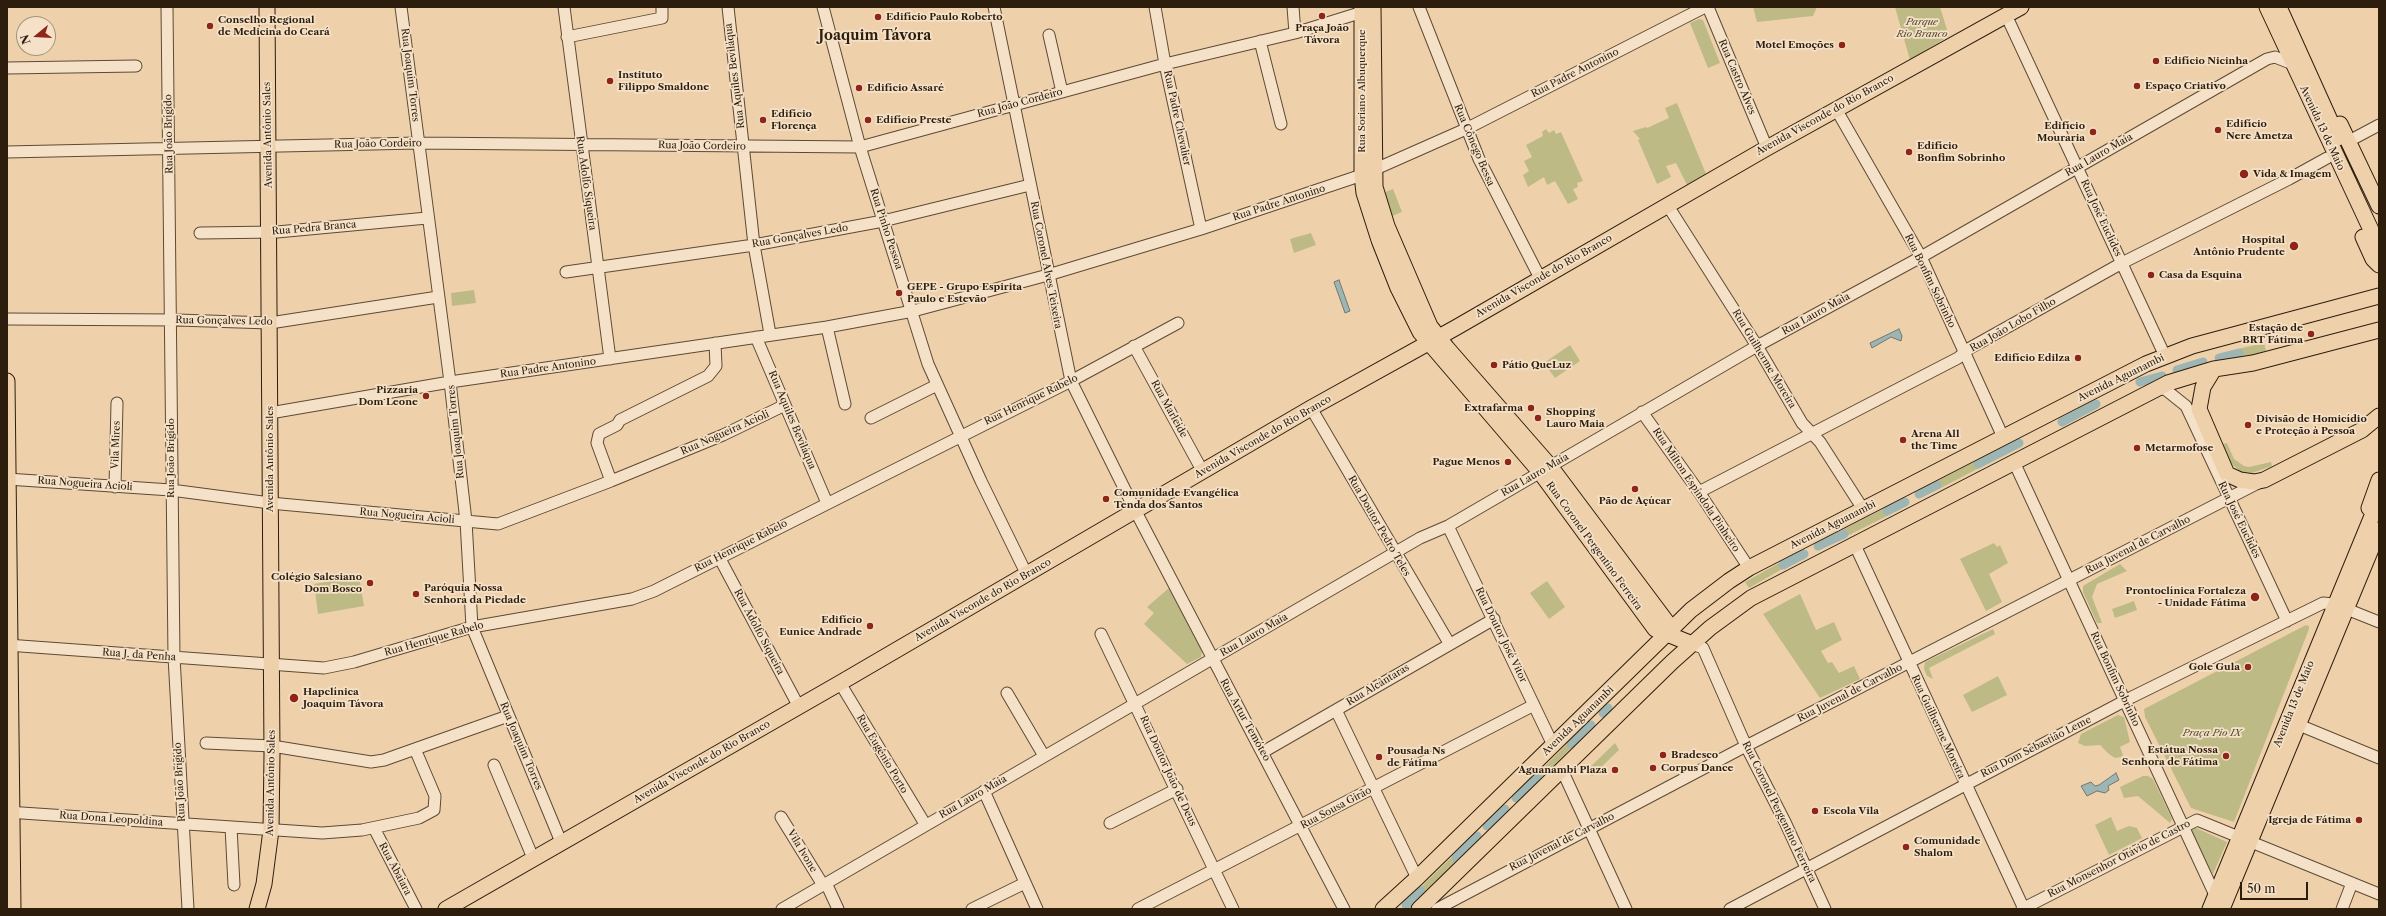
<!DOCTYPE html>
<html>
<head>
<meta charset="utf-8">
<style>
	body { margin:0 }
	#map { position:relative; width:2386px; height:916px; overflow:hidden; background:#eed1ab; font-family:"Libre Caslon Text",serif }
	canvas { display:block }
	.frame { position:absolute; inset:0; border:8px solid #2d1d0d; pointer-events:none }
	.north { position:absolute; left:16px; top:16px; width:40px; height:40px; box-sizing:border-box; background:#f4e1c8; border:1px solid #a4937d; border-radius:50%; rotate:252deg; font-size:11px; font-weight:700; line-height:16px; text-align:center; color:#2d1d0d }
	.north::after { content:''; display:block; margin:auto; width:14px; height:18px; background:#8f2418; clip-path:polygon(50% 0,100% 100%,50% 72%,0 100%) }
	.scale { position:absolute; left:2240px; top:882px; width:68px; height:18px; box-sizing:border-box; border:2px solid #2d1d0d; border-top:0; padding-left:5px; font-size:12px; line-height:14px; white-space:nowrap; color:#2d1d0d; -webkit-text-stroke:3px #f4e1c8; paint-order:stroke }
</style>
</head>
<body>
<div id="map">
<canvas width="2386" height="916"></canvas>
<div class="frame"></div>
<div class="north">N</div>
<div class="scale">50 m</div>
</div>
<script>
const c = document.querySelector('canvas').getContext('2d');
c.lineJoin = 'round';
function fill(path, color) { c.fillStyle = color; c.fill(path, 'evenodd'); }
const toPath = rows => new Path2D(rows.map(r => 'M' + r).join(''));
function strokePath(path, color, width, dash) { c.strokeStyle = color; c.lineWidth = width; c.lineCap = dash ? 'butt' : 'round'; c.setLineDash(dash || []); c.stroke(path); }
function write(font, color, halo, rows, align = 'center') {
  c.font = font + ' "Libre Caslon Text",serif'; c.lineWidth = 3.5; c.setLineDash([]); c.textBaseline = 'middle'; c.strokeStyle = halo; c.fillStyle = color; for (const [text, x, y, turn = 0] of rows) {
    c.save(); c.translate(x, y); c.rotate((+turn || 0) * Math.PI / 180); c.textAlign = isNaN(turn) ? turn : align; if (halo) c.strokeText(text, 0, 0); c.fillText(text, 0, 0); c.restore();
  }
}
const green = toPath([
	[1753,7,1817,7,1813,16,1757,22],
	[1895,7,1940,7,1949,36,1910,60],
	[1699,19,1703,20,1720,63,1708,68,1690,23],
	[1677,103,1706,174,1687,185,1676,163,1666,166,1671,177,1657,184,1638,140,1640,139,1633,131,1646,127,1647,128,1669,118,1665,108],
	[1546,129,1549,133,1554,130,1556,134,1561,132,1583,181,1577,183,1578,187,1573,189,1578,199,1568,204,1555,181,1547,185,1544,177,1528,187,1523,175,1529,171,1524,161,1532,157,1526,145,1543,136,1542,132],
	[1393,189,1402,212,1392,216,1383,193],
	[1311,233,1316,245,1294,253,1290,239],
	[474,290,476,303,452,306,451,293],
	[2264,343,2266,351,2240,358,2238,349],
	[1570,345,1580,361,1555,378,1544,363],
	[2227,443,2234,459,2244,466,2249,467,2271,462,2272,466,2252,473,2241,472,2227,460,2220,445],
	[1976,461,1979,468,1939,489,1935,482],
	[1885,508,1889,515,1845,537,1842,530],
	[1994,543,1997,547,2000,545,2008,563,1989,574,2002,602,1986,611,1960,559],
	[1781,562,1784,568,1749,588,1745,582],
	[2120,564,2127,571,2097,584,2092,597,2102,623,2097,623,2083,592,2083,586],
	[359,576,364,606,318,614,314,584],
	[1547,581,1565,607,1549,619,1530,593],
	[1169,588,1202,651,1201,657,1187,664,1144,624,1154,613,1147,607],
	[1800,594,1816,630,1834,622,1842,640,1821,651,1828,663,1832,662,1839,673,1854,666,1860,679,1820,698,1763,614],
	[2134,601,2137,610,2115,618,2112,609],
	[2306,625,2309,626,2309,629,2234,822,2191,808,2145,717,2144,709],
	[1993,629,1995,634,1929,668,1933,679,1927,676,1924,669,1925,662],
	[1998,676,2007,695,1972,712,1963,695],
	[2118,715,2124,717,2130,742,2120,747,2123,755,2121,757,2115,758,2109,754,2100,745,2085,746,2078,743,2081,734],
	[1569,742,1573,746,1539,780,1535,776],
	[1615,743,1619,750,1592,776,1587,770],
	[2143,776,2148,776,2153,779,2172,819,2170,823,2138,796,2124,798,2120,787],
	[2111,817,2117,831,2129,826,2137,828,2142,838,2109,855,2095,825],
	[2194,827,2227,842,2213,874,2191,833,2191,829],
	[1454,855,1458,860,1423,894,1419,889]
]);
const water = toPath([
	[1339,280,1350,311,1345,313,1334,282,1339,280],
	[1899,329,1902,336,1901,341,1891,337,1872,348,1870,343,1899,329],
	[2116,773,2119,780,2108,786,2109,790,2105,793,2097,791,2087,796,2081,786,2091,782,2095,786,2099,785,2116,773]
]);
const canal = toPath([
	[2219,358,2239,353],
	[2177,370,2203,362],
	[2140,382,2162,376],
	[2062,422,2096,404],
	[1978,464,2019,443],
	[1919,494,1937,485],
	[1887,511,1905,502],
	[1818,546,1844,534],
	[1783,565,1804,554],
	[1603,713,1608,708],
	[1571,744,1591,725],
	[1516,798,1537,778],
	[1487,826,1505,809],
	[1456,858,1477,836],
	[1406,905,1421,891]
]);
const minor = toPath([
	[167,7,174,657,188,909],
	[401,7,450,382,466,521,472,627,561,842],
	[564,7,610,359],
	[728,7,754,245,770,334],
	[823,7,860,147,928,364,981,481,1027,575],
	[994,7,1071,381,1135,510,1344,909],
	[1155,7,1165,64,1201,229],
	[1293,7,1295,33],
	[1419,7,1479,159,1540,278],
	[1708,7,1767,148],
	[2006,15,2165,356],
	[1049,35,1062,92],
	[567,37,662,18,662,7],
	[1260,41,1281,124],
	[7,68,136,66],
	[1836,109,1921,257,2003,437],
	[2349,141,2379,125],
	[7,152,418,143,860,147,1165,64,1295,33,1369,10],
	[1668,206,1757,346,1802,423,1820,442,1863,509],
	[200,233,277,232,427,218],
	[566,272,754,245,883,221,1030,185],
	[7,319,177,320,270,323,438,297],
	[827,327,845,404],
	[756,337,827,503],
	[1134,346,1203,472],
	[2158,388,2166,390,2186,406,2287,621],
	[1311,408,1449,643],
	[1642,412,1699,492,1749,568],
	[270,413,450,382,827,327,913,311,1048,275,1201,229,1362,175,1466,129,1705,7],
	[871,418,937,385],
	[2014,462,2215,895],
	[7,479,171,490,270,503,498,524,611,481,723,435,785,405],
	[611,481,597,443,599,434,617,425,620,420,708,376,716,366,715,343],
	[115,487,117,403],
	[1699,492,1958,358,1970,348,2122,263,2289,179,2327,158],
	[1448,526,1553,745],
	[1854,543,2024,909],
	[719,557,799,707],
	[1101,634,1233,909],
	[1692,644,1703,648,1746,746,1785,822,1825,909],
	[7,645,324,668,354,662,472,627,632,599,654,591,1071,381,1178,323],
	[840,683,925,824],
	[1007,693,1044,756],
	[1336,710,1417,878],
	[2299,725,2379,758],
	[206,743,272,746,371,762,384,760,508,716],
	[1263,752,1494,619],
	[494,765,533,858],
	[1562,770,1626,909],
	[984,791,1037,909],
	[7,812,322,833,362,830,419,818,434,810,435,796,415,749],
	[781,817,823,885],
	[1110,823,1177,789],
	[231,827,234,885],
	[374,828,416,909],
	[826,883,838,909],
	[782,909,1420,538,1448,526,1757,346,1921,257,2267,59,2275,57,2293,64],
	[972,909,1025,883],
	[1138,909,1534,705],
	[1437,909,1746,746,2260,482],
	[1730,909,2132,697,2323,603,2334,604,2379,622],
	[2022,909,2197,820,2379,894],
	[2342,909,2352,883]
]);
const major = toPath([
	[1362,7,1362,175,1364,193,1379,240,1398,288,1420,332,1540,472,1655,629,1692,644],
	[1373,7,1375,187,1387,226,1430,326,1447,348,1550,466,1672,629],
	[2267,7,2379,247],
	[2279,7,2338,138],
	[2340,124,2379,206],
	[2363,237,2373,259,2379,265],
	[2214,369,2203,387,2199,409,2224,467,2227,474,2240,480,2254,482,2264,480,2362,430,2379,416],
	[7,381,13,909],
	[2369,508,2379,480],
	[257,909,264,884,271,830,272,754,267,7],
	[446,909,840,683,1311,408,1457,327,1767,148,2021,7],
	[1383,909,1417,878,1691,610,1729,581,1749,568,2146,364,2192,346,2379,296],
	[1419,909,1672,662,1710,628,1751,598,2168,383,2214,369,2253,363,2379,330],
	[2210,909,2379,499],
	[2222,909,2379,530]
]);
const markers = [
	[1322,16,4,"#8f2418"],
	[878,17,4,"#8f2418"],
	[210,26,4,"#8f2418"],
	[1842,45,4,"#8f2418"],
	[2156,61,4,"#8f2418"],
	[610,81,4,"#8f2418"],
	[2137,86,4,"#8f2418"],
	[859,88,4,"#8f2418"],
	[763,120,4,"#8f2418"],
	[868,120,4,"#8f2418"],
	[2218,130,4,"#8f2418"],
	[2093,132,4,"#8f2418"],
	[1909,152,4,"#8f2418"],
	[2244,174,5,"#8f2418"],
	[2294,246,5,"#8f2418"],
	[2151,275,4,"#8f2418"],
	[899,293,4,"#8f2418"],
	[2311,334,4,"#8f2418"],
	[2078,358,4,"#8f2418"],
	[1494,365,4,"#8f2418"],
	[426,396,4,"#8f2418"],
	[1531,408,4,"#8f2418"],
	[1538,418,4,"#8f2418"],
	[2248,425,4,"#8f2418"],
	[1903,440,4,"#8f2418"],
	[2137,448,4,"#8f2418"],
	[1508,462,4,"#8f2418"],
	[1635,489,4,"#8f2418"],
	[1106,499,4,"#8f2418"],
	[370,583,4,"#8f2418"],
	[416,594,4,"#8f2418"],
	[2255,597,5,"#8f2418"],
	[870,626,4,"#8f2418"],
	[2248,667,4,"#8f2418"],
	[294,698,5,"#8f2418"],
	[1663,755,4,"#8f2418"],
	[2226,756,4,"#8f2418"],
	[1379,757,4,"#8f2418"],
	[1653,768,4,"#8f2418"],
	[1615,770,4,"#8f2418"],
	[1815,811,4,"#8f2418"],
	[2359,820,4,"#8f2418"],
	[1906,847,4,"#8f2418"]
];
const poiNames = [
	["Edifício Paulo Roberto",886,17],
	["Conselho Regional",218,20],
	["de Medicina do Ceará",218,32],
	["Praça João",1322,28,"center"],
	["Távora",1322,40,"center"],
	["Motel Emoções",1834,45,"right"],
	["Edifício Nicinha",2164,61],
	["Instituto",618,75],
	["Filippo Smaldone",618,87],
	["Espaço Criativo",2145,86],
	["Edifício Assaré",867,88],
	["Edifício",771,114],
	["Florença",771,126],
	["Edifício Preste",876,120],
	["Edifício",2226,124],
	["Nere Ametza",2226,136],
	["Edifício",2085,126,"right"],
	["Mouraria",2085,138,"right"],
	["Edifício",1917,146],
	["Bonfim Sobrinho",1917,158],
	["Vida & Imagem",2253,174],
	["Hospital",2285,240,"right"],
	["Antônio Prudente",2285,252,"right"],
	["Casa da Esquina",2159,275],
	["GEPE - Grupo Espirita",907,287],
	["Paulo e Estevão",907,299],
	["Estação de",2303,328,"right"],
	["BRT Fátima",2303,340,"right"],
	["Edifício Edilza",2070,358,"right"],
	["Pátio QueLuz",1502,365],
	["Pizzaria",418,390,"right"],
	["Dom Leone",418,402,"right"],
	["Extrafarma",1523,408,"right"],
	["Shopping",1546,412],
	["Lauro Maia",1546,424],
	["Divisão de Homicídio",2256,419],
	["e Proteção à Pessoa",2256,431],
	["Arena All",1911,434],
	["the Time",1911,446],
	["Metarmofose",2145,448],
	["Pague Menos",1500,462,"right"],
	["Comunidade Evangélica",1114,493],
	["Tenda dos Santos",1114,505],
	["Pão de Açúcar",1635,501,"center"],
	["Colégio Salesiano",362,577,"right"],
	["Dom Bosco",362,589,"right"],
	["Paróquia Nossa",424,588],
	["Senhora da Piedade",424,600],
	["Prontoclínica Fortaleza",2246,591,"right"],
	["- Unidade Fátima",2246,603,"right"],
	["Edifício",862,620,"right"],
	["Eunice Andrade",862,632,"right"],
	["Gole Gula",2240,667,"right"],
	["Hapclínica",303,692],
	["Joaquim Távora",303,704],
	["Estátua Nossa",2218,750,"right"],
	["Senhora de Fátima",2218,762,"right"],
	["Pousada Ns",1387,751],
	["de Fátima",1387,763],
	["Bradesco",1671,755],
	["Corpus Dance",1661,768],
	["Aguanambi Plaza",1607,770,"right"],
	["Escola Vila",1823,811],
	["Igreja de Fátima",2351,820,"right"],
	["Comunidade",1914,841],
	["Shalom",1914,853]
];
const parkNames = [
	["Parque",1922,22],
	["Rio Branco",1922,34],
	["Praça Pio IX",2212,733]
];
const streetNames = [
	["Rua Padre Antonino",1575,73,-27],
	["Rua Joaquim Torres",410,75,83],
	["Rua Aquiles Beviláqua",735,76,-97],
	["Rua Castro Alves",1737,77,67],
	["Rua Soriano Albuquerque",1362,91,-90],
	["Rua João Cordeiro",1020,103,-15],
	["Avenida Visconde do Rio Branco",1825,115,-29],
	["Rua Padre Chevalier",1177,118,78],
	["Avenida 13 de Maio",2322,128,65],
	["Rua João Brígido",169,134,-91],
	["Avenida Antônio Sales",268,135,-91],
	["Rua João Cordeiro",378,144,-1],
	["Rua Cônego Bessa",1474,145,67],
	["Rua João Cordeiro",702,146,1],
	["Rua Lauro Maia",2099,155,-30],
	["Rua Adolfo Siqueira",586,183,82],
	["Rua Padre Antonino",1279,203,-18],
	["Rua José Euclides",2101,218,65],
	["Rua Pedra Branca",314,228,-5],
	["Rua Pinho Pessoa",886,229,72],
	["Rua Gonçalves Ledo",800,236,-10],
	["Rua Coronel Alves Teixeira",1046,265,79],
	["Avenida Visconde do Rio Branco",1544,276,-30],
	["Rua Bonfim Sobrinho",1930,281,64],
	["Rua Lauro Maia",1816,314,-29],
	["Rua Gonçalves Ledo",224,321,1],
	["Rua João Lobo Filho",2013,325,-30],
	["Rua Guilherme Moreira",1764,359,59],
	["Rua Padre Antonino",548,368,-8],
	["Avenida Aguanambi",2121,378,-26],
	["Rua Henrique Rabelo",1031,400,-26],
	["Rua Marleide",1169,409,61],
	["Rua Aquiles Beviláqua",792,420,67],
	["Rua Joaquim Torres",456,432,-96],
	["Rua Nogueira Acioli",725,433,-24],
	["Avenida Visconde do Rio Branco",1263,437,-30],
	["Vila Mires",116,445,-88],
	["Rua João Brígido",171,458,-90],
	["Avenida Antônio Sales",270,459,-90],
	["Rua Lauro Maia",1535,475,-30],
	["Rua Nogueira Acioli",85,484,4],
	["Rua Milton Espíndola Pinheiro",1696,490,56],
	["Rua Nogueira Acioli",407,516,5],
	["Rua José Euclides",2239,520,64],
	["Avenida Aguanambi",1833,525,-27],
	["Rua Doutor Pedro Teles",1379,526,60],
	["Rua Juvenal de Carvalho",2138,545,-27],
	["Rua Henrique Rabelo",741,546,-27],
	["Rua Coronel Pergentino Ferreira",1594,546,54],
	["Avenida Visconde do Rio Branco",983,600,-30],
	["Rua Adolfo Siqueira",759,632,62],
	["Rua Lauro Maia",1254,635,-30],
	["Rua Doutor José Vitor",1501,635,64],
	["Rua Henrique Rabelo",434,639,-16],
	["Rua J. da Penha",139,655,4],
	["Rua Bonfim Sobrinho",2115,679,65],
	["Rua Alcântaras",1378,685,-31],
	["Rua Juvenal de Carvalho",1850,693,-27],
	["Avenida 13 de Maio",2294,704,-68],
	["Rua Artur Temóteo",1245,720,61],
	["Avenida Aguanambi",1578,721,-44],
	["Rua Guilherme Moreira",1938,727,65],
	["Rua Joaquim Torres",521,746,67],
	["Rua Dom Sebastião Leme",2036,747,-27],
	["Rua Eugênio Porto",882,754,59],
	["Avenida Visconde do Rio Branco",702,762,-30],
	["Rua Doutor João de Deus",1168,771,65],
	["Rua João Brígido",180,782,-93],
	["Avenida Antônio Sales",271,783,-89],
	["Rua Lauro Maia",973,797,-30],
	["Rua Sousa Girão",1336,808,-28],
	["Rua Coronel Pergentino Ferreira",1779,812,64],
	["Rua Dona Leopoldina",111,819,4],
	["Rua Juvenal de Carvalho",1562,842,-27],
	["Vila Ivone",802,851,59],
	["Rua Monsenhor Otávio de Castro",2119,859,-27],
	["Rua Abaiara",395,869,62]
];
const districtNames = [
	["Joaquim Távora",875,36]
];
fill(green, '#bdba86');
fill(water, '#9db5b3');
strokePath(water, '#707871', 1);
strokePath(canal, '#9db5b3', 9);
strokePath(minor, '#5d4a34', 13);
strokePath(major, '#2d1d0d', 17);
strokePath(minor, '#f4e1c8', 11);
strokePath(major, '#eed1ab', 15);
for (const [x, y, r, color] of markers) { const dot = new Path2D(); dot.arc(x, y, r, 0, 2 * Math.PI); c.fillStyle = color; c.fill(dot); strokePath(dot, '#f4e1c8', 1.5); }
write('bold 10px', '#2d1d0d', '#f4e1c8', poiNames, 'left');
write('italic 10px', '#584c31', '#f4e1c8', parkNames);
write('10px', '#2d1d0d', '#f4e1c8', streetNames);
write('bold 14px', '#2d1d0d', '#f4e1c8', districtNames);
</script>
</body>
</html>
